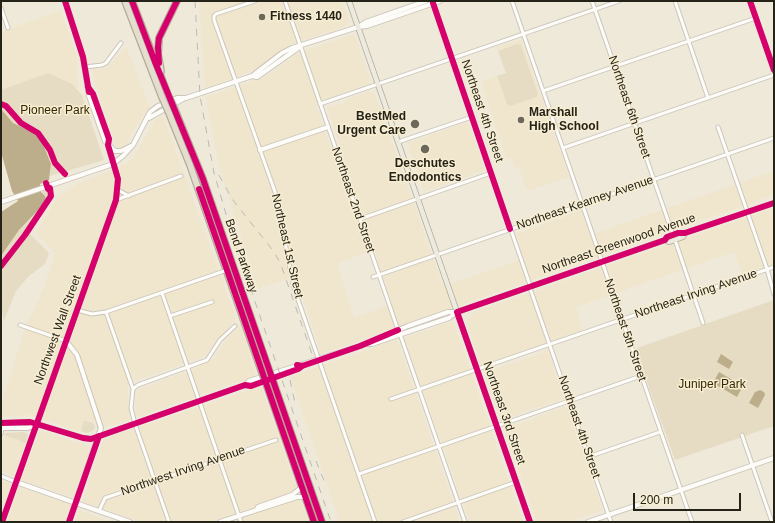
<!DOCTYPE html>
<html>
<head>
<meta charset="utf-8">
<style>
	body { margin:0 }
	#map { position:relative; width:775px; height:523px; overflow:hidden; background:#efe9da; font-family:Helvetica,sans-serif }
	canvas { display:block }
	.frame { position:absolute; inset:0; border:2px solid #252218; pointer-events:none }
	.scale { position:absolute; left:633px; top:493px; width:108px; height:18px; box-sizing:border-box; border:2px solid #252218; border-top:0; padding-left:5px; font-size:12px; line-height:14px; white-space:nowrap; color:#252218; -webkit-text-stroke:3px #f7edd2; paint-order:stroke }
</style>
</head>
<body>
<div id="map">
<canvas width="775" height="523"></canvas>
<div class="frame"></div>
<div class="scale">200 m</div>
</div>
<script>
const c = document.querySelector('canvas').getContext('2d');
c.lineJoin = 'round';
function fill(path, color) { c.fillStyle = color; c.fill(path, 'evenodd'); }
const toPath = rows => new Path2D(rows.map(r => 'M' + r).join(''));
function strokePath(path, color, width, dash) { c.strokeStyle = color; c.lineWidth = width; c.lineCap = dash ? 'butt' : 'round'; c.setLineDash(dash || []); c.stroke(path); }
function write(font, color, halo, rows, align = 'center') {
  c.font = font + ' Helvetica,sans-serif'; c.lineWidth = 3; c.setLineDash([]); c.textBaseline = 'middle'; c.strokeStyle = halo; c.fillStyle = color; for (const [text, x, y, turn = 0] of rows) {
    c.save(); c.translate(x, y); c.rotate((+turn || 0) * Math.PI / 180); c.textAlign = isNaN(turn) ? turn : align; if (halo) c.strokeText(text, 0, 0); c.fillText(text, 0, 0); c.restore();
  }
}
const built = toPath([
	[199,1,342,1,349,22,346,25,335,30,292,44,276,53,268,62,255,70,205,89],
	[60,11,77,54,78,89,48,73,1,90,1,32],
	[349,35,353,35,356,39,370,80,369,84,315,103,368,252,337,264,354,318,392,304,327,107,343,104,348,99,370,91,375,94,443,286,523,259,514,235,582,210,590,235,774,171,774,195,321,354,296,276,258,289,219,166,206,97,261,78,271,73,295,55],
	[521,39,569,177,527,191,519,167,515,168,511,158,507,159,481,82,506,73,497,47],
	[126,46,150,108,137,124,125,146,120,148,116,146,94,80,93,70,107,68],
	[163,115,236,319,211,348,206,356,140,379,133,380,127,385,130,420,97,429,95,422,84,419,80,432,32,415,1,417,1,404,27,323,42,292,55,253,36,233,59,195,73,186,126,164,133,158,139,148,155,120],
	[468,122,485,170,424,192,407,143],
	[774,208,774,264,743,275,734,252,576,307,582,332,481,365,467,323,474,312],
	[453,321,523,522,470,522,404,338],
	[241,325,256,376,137,417,135,401,139,389,193,369,214,358,228,337],
	[397,339,460,522,340,522,290,377],
	[548,349,563,399,501,420,485,372,543,353,543,351],
	[261,386,308,522,141,522,82,501,104,439],
	[566,406,603,510,567,522,537,522,504,429],
	[40,430,92,448,74,498,21,480],
	[4,435,26,443,16,470,16,475,14,477,1,471,1,444],
	[1,481,12,484,1,513],
	[21,486,24,489,70,504,71,508,64,522,7,522,17,493,17,488],
	[78,510,104,519,103,522,74,522]
]);
const green = toPath([
	[517,44,521,45,538,94,536,97,510,106,507,104,497,76,506,73,498,51],
	[48,73,72,84,82,95,104,160,50,176,51,164,43,144,33,132,13,123,1,109,1,90],
	[50,188,52,197,30,234,49,253,45,264,29,276,16,291,4,321,1,304,1,256,19,230,42,206,45,196,41,192],
	[774,300,774,426,675,460,647,382,637,348],
	[84,420,93,423,95,427,93,431,86,433,81,431],
	[24,432,28,434,26,443,4,435,6,433]
]);
const water = toPath([
	[1,109,13,123,33,132,39,138,43,144,51,164,49,180,40,184,41,192,45,196,46,200,42,206,19,230,1,256,1,212,18,201,12,191,1,152],
	[721,354,733,362,729,369,717,362],
	[719,372,743,386,737,397,713,383],
	[760,390,764,392,765,395,758,408,749,403,755,392]
]);
const street = toPath([
	[255,1,216,14,214,16,214,20,275,192,294,288,375,522],
	[285,1,398,330],
	[432,1,530,285],
	[512,1,692,522],
	[592,1,673,235],
	[675,1,708,98],
	[1,8,8,28],
	[85,67,102,65,106,63,121,43],
	[543,91,756,18],
	[320,104,619,1],
	[718,127,767,269,774,294],
	[398,142,472,117],
	[563,148,774,75],
	[118,190,129,196],
	[116,200,181,176],
	[360,219,491,173],
	[675,240,703,323],
	[373,277,774,138],
	[530,288,611,522],
	[162,293,241,522],
	[77,310,92,314,106,312,227,270],
	[106,312,133,389,131,408,135,424,169,522],
	[170,316,212,302],
	[20,325,66,341],
	[400,334,465,522],
	[133,389,138,385,207,360,220,340,235,326],
	[391,399,774,267],
	[1,434,2,429],
	[742,435,772,522],
	[588,457,660,432],
	[359,474,641,376],
	[1,476,16,482],
	[99,511,105,498,276,440],
	[403,522,516,482]
]);
const secondary = toPath([
	[65,1,83,57,89,96,105,141,115,151,121,151,131,146],
	[750,1,774,70],
	[359,27,367,26,440,1],
	[252,76,282,53,292,48,358,27,366,22,426,1],
	[149,118,185,98],
	[260,150,328,127],
	[1,202,113,164,124,155,133,145,150,112,158,106,177,98,186,98,252,76,257,77,301,46],
	[66,341,77,355,101,428,69,522],
	[366,344,372,344,431,324,449,318,457,312],
	[245,385,249,381,360,346,408,326,448,312,457,312],
	[1,423,30,422,83,438,91,439,245,385,251,386,298,369,302,366],
	[1,428,28,428,36,425],
	[16,482,130,522],
	[257,509,258,507,292,495,302,487],
	[2,522,116,200,118,179,108,145,109,139,93,94,88,87],
	[220,522,297,497,305,497],
	[588,522,774,458]
]);
const primary = toPath([
	[349,1,530,522],
	[665,240,669,242,683,237,685,233],
	[457,312,665,240,667,237,678,233,685,233,774,203]
]);
const highway = toPath([
	[125,1,162,97],
	[132,1,168,95],
	[161,71,158,54,159,38,177,1],
	[175,110,203,179,268,367],
	[169,113,190,165,261,370],
	[274,384,322,522],
	[267,386,314,522]
]);
const rail = toPath([
	[195,1,200,96,214,173,233,238,331,522],
	[219,175,232,199,271,248,280,262,312,354],
	[290,380,295,403],
	[316,461,325,483]
]);
const highwayBridge = toPath([
	[168,95,175,110],
	[162,97,169,113],
	[268,367,274,384],
	[261,370,267,386]
]);
const cycleway = toPath([
	[65,1,83,57,89,92],
	[132,1,155,62,203,179,322,522],
	[750,1,774,70],
	[433,3,510,229],
	[159,63,158,47,159,38,177,1],
	[1,104,6,106,21,123,38,133,50,150,55,163,65,174],
	[199,189,314,522],
	[1,266,25,235,51,196,50,188,48,189,46,183],
	[297,365,302,366,360,346,398,330],
	[1,423,30,422,83,438,91,439,245,385,251,386,298,369,302,366],
	[2,522,116,200,118,179,108,145,109,139,93,94,88,87],
	[69,522,99,436],
	[530,522,457,312,665,240,667,237,678,233,685,233,774,203]
]);
const markers = [
	[262,17,4,"#6c685c"],
	[521,120,4,"#6c685c"],
	[415,124,5,"#6c685c"],
	[425,149,5,"#6c685c"]
];
const poiNames = [
	["Fitness 1440",270,17],
	["Marshall",529,113],
	["High School",529,127],
	["BestMed",406,117,"right"],
	["Urgent Care",406,131,"right"],
	["Deschutes",425,164,"center"],
	["Endodontics",425,178,"center"]
];
const streetNames = [
	["Northeast 6th Street",629,107,71],
	["Northeast 4th Street",482,111,71],
	["Northeast 2nd Street",353,200,71],
	["Northeast Kearney Avenue",585,203,-19],
	["Northeast Greenwood Avenue",619,244,-19],
	["Northeast 1st Street",287,246,77],
	["Bend Parkway",241,256,71],
	["Northeast Irving Avenue",696,294,-19],
	["Northwest Wall Street",58,330,-70],
	["Northeast 5th Street",625,330,71],
	["Northeast 3rd Street",504,413,71],
	["Northeast 4th Street",579,427,71],
	["Northwest Irving Avenue",183,471,-19]
];
const parkNames = [
	["Pioneer Park",55,111],
	["Juniper Park",712,385]
];
fill(built, '#f0e6cd');
fill(green, '#e6dcc3');
fill(water, '#bcae8a');
strokePath(street, '#cbc6ba', 5);
strokePath(secondary, '#cbc6ba', 6);
strokePath(primary, '#b2ab96', 6);
strokePath(highway, '#b2ab96', 8);
strokePath(street, '#fdfcf9', 3);
strokePath(secondary, '#fdfcf9', 4);
strokePath(primary, '#edeae0', 4.5);
strokePath(highway, '#e3decf', 5.5);
strokePath(rail, '#bbb9b5', 1, [7, 7]);
strokePath(highwayBridge, '#b2ab96', 8, []);
strokePath(highwayBridge, '#e3decf', 5.5);
strokePath(cycleway, '#d6006c', 6);
for (const [x, y, r, color] of markers) { const dot = new Path2D(); dot.arc(x, y, r, 0, 2 * Math.PI); c.fillStyle = color; c.fill(dot); strokePath(dot, '#f7edd2', 1.5); }
write('bold 12px', '#252218', '#f7edd2', poiNames, 'left');
write('12px', '#252218', '#f7edd2', streetNames);
write('12px', '#352801', '#f7edd2', parkNames);
</script>
</body>
</html>
